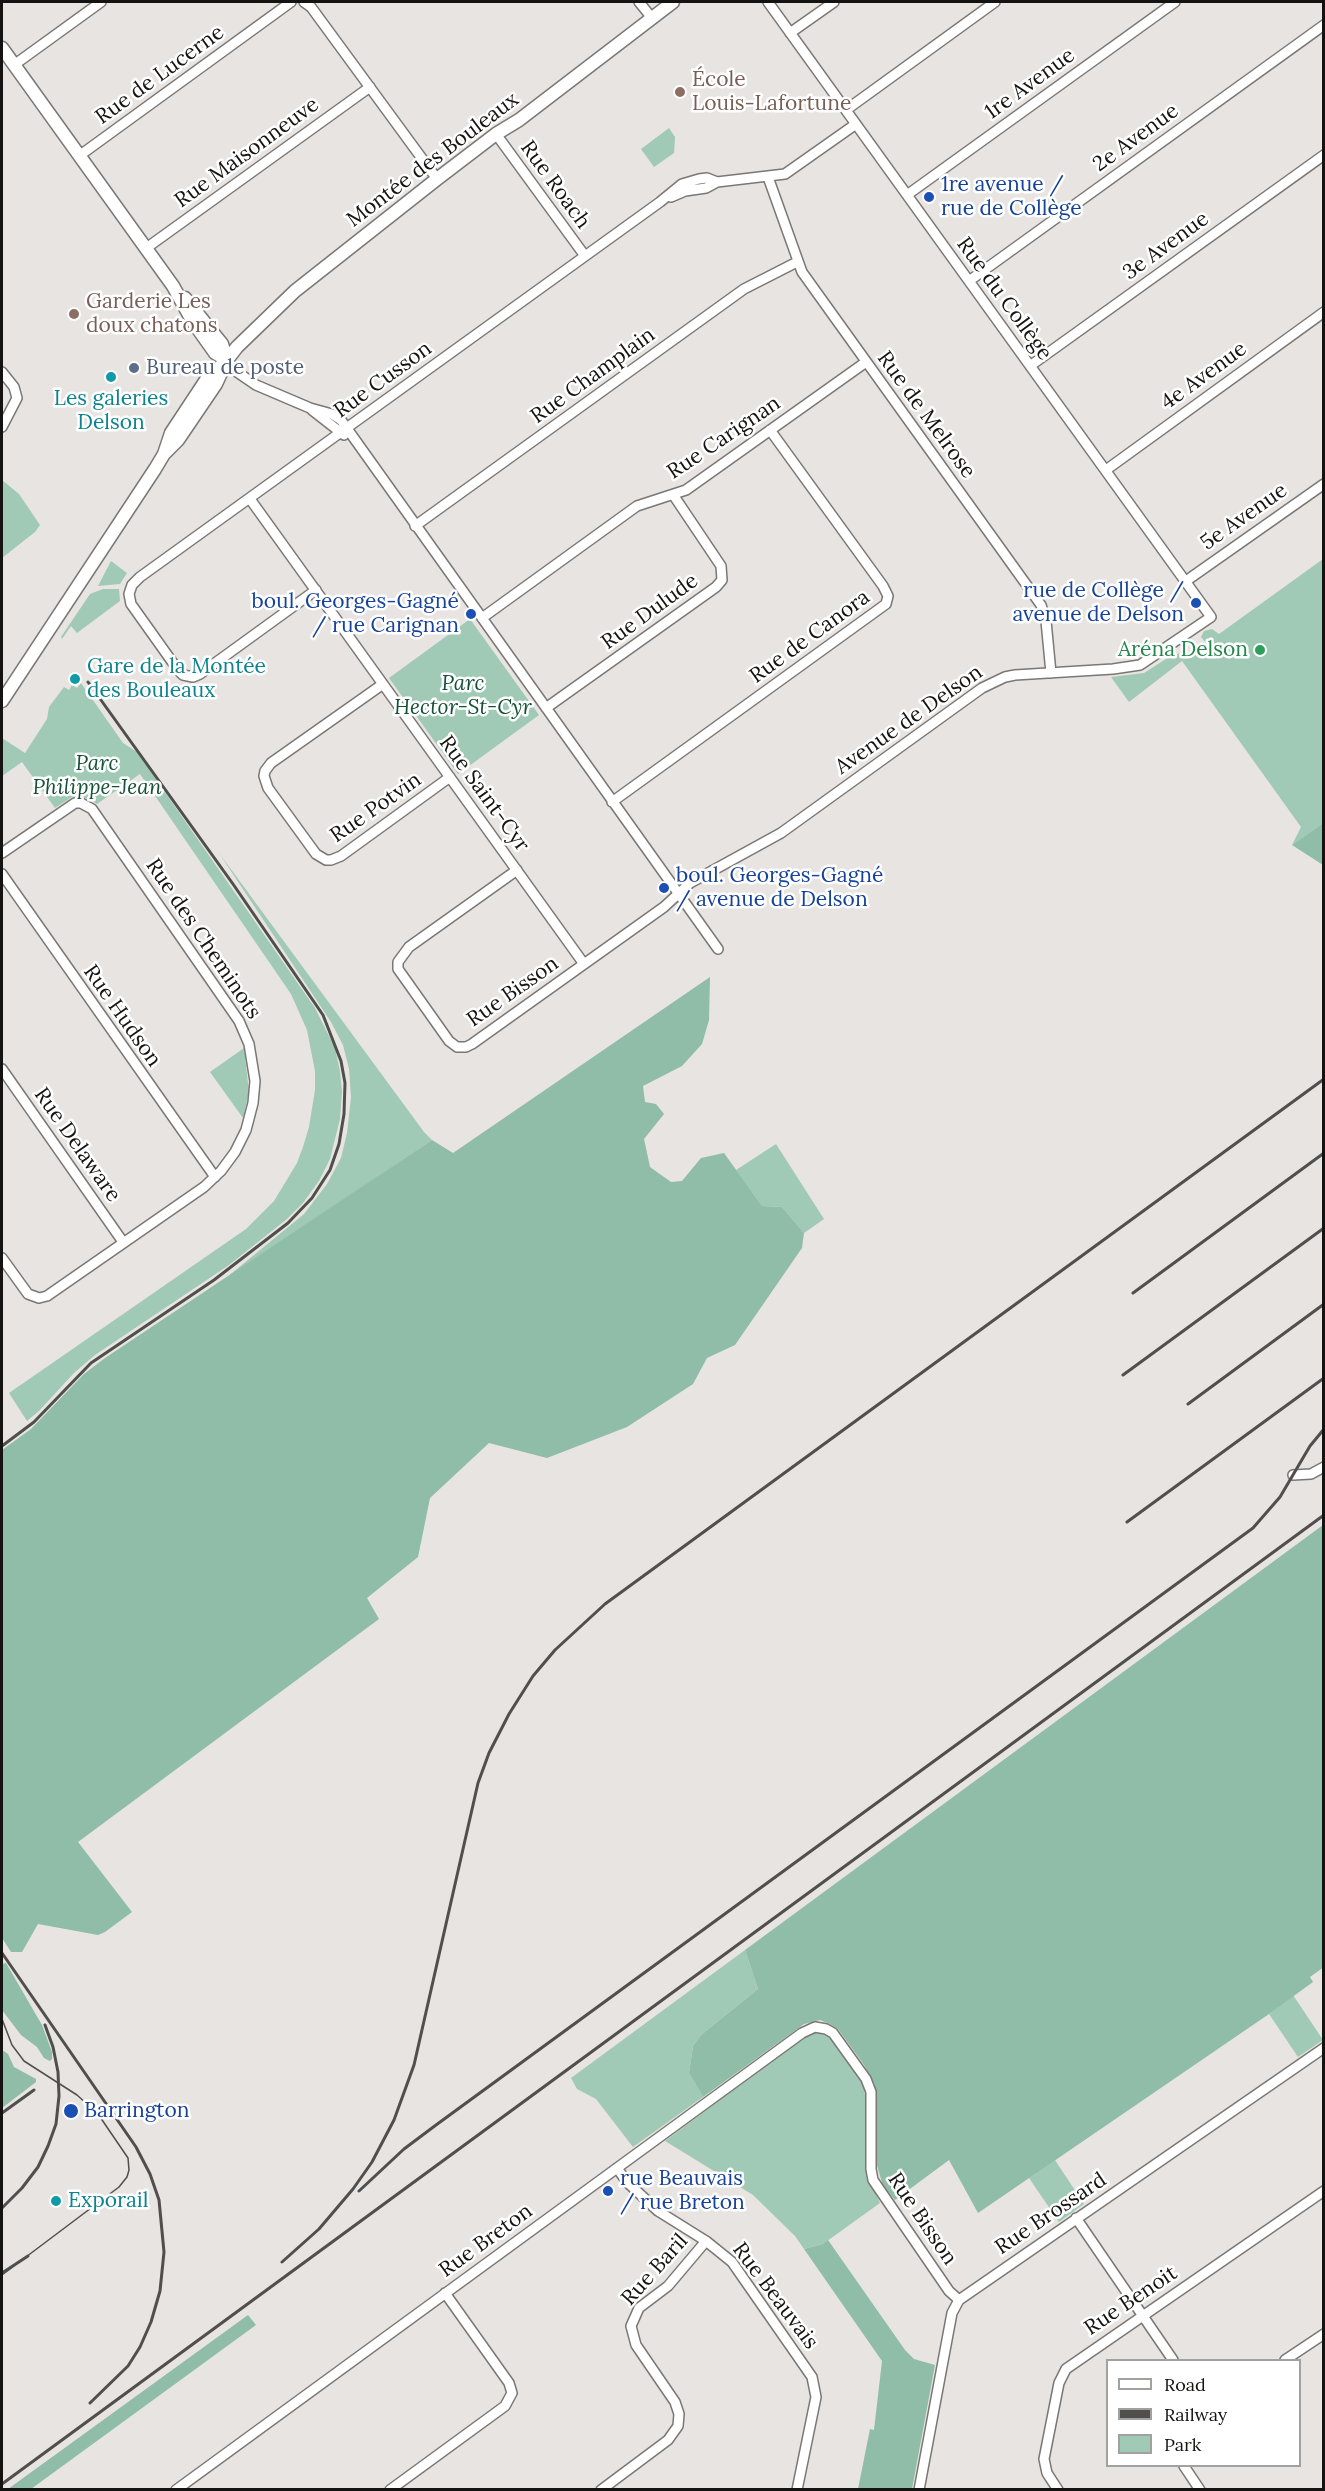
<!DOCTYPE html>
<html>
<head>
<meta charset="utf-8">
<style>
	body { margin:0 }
	#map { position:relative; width:1325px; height:2491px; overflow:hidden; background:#e7e4e1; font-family:Lora,serif }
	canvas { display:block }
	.frame { position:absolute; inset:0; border:3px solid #141312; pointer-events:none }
	.legend { position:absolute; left:1106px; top:2359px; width:195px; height:108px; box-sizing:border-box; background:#fff; border:2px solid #a1a1a0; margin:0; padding:8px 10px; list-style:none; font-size:18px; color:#141312 }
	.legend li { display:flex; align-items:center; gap:12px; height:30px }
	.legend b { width:30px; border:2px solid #a1a1a0 }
</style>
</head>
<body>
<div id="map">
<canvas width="1325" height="2491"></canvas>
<div class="frame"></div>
<ul class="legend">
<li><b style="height:8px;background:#fff"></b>Road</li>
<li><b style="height:8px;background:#504f4d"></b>Railway</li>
<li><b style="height:16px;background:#a0cab5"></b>Park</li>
</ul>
</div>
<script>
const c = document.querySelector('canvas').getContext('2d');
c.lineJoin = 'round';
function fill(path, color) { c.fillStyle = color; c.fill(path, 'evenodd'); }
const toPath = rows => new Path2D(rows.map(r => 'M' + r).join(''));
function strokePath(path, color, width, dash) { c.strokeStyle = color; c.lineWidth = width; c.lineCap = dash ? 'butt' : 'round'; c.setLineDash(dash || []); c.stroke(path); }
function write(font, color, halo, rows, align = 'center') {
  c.font = font + ' Lora,serif'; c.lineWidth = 5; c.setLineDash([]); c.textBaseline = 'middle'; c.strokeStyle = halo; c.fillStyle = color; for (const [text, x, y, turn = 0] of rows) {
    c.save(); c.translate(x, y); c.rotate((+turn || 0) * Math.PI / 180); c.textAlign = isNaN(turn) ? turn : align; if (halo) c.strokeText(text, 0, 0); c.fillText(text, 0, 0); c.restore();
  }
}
const green = toPath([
	[669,128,675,137,674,153,654,167,641,149],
	[2,480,19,494,40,525,35,532,2,558],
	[1323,559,1323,823,1292,845,1301,827,1182,661,1129,702,1111,677,1144,673,1169,657,1183,652,1187,657,1206,643,1201,637,1204,631,1212,629,1219,634],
	[111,561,127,573,120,584,98,586],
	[103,589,119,589,120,601,77,633,71,626,62,639,61,637,90,594],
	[470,619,539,715,458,774,389,678],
	[81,683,123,743,137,752,315,1008,335,1048,340,1071,342,1092,340,1119,330,1159,319,1181,303,1203,287,1219,229,1265,95,1355,74,1373,39,1411,27,1421,9,1393,246,1229,274,1201,297,1163,303,1147,309,1127,315,1090,315,1071,307,1030,291,994,140,774,97,804,91,800,79,796,72,797,55,808,22,762,2,776,2,738,25,753,47,719,49,707,64,687,69,690,72,685,77,688],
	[219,853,424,1132,432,1140,221,1282,304,1214,327,1184,341,1158,347,1133,351,1097,349,1069,343,1045,331,1022],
	[244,1048,249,1092,243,1118,210,1072],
	[776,1144,824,1219,804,1233,782,1207,762,1206,736,1170],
	[745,1950,758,1989,701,2035,693,2046,689,2073,703,2097,633,2147,596,2099,577,2089,571,2078],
	[1293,1995,1323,2040,1298,2057,1269,2014],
	[816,2032,830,2037,863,2085,865,2095,866,2172,880,2203,823,2244,804,2249,795,2236,753,2195,665,2141,807,2035],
	[1055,2160,1084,2204,1059,2222,1029,2178]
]);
const forest = toPath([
	[1323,823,1323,865,1292,845],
	[710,977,709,1020,702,1044,682,1066,643,1086,645,1102,656,1104,664,1114,644,1139,650,1167,671,1182,682,1181,701,1158,724,1153,762,1206,782,1207,804,1233,802,1248,735,1345,707,1358,693,1384,627,1427,547,1458,489,1443,430,1498,418,1557,367,1598,379,1619,78,1842,132,1912,105,1932,98,1935,38,1924,22,1952,11,1952,2,1938,2,1450,31,1429,84,1374,105,1358,432,1140,453,1153],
	[1323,1525,1324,1967,1310,1977,1313,1982,1269,2014,978,2213,949,2160,895,2200,883,2186,876,2162,875,2085,864,2065,838,2029,830,2024,820,2020,804,2024,703,2097,689,2073,693,2046,701,2035,758,1989,745,1950],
	[6,1963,42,2025,52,2052,52,2059,50,2061,44,2058,37,2047,21,2035,2,2010,2,1964],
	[4,2051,8,2054,14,2067,36,2079,36,2082,2,2108,2,2052],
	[828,2240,905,2350,914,2359,935,2365,912,2489,858,2489,870,2429,874,2430,882,2361,804,2249,823,2244],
	[248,2315,256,2325,31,2489,8,2489]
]);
const street = toPath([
	[304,2,311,7,437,179],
	[639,2,652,18],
	[790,33,834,2],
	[14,65,101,2],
	[846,110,995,2],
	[496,134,585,256],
	[79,156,291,2],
	[768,177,802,272,1041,605,1046,621,1051,673],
	[907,195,1175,2],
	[671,197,685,191,706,188,717,182],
	[145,249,370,87],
	[969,281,1324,25],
	[227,360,237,372,256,385,310,408,332,414,341,420,718,949],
	[1030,366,1324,155],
	[2,372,14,387,17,398,2,427],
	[312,410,344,435],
	[1106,470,1324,312],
	[250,499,584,964],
	[415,526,744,289,797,262],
	[1186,581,1324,484],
	[316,590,200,674,193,677,183,675,178,670,131,604,129,594,132,585,140,577,660,202,682,184,699,179,707,178,717,182,785,174,856,124],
	[482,618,637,506,686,490,866,362],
	[383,684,271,763,265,771,264,776,268,788,316,854,326,860,331,860,341,856,450,777],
	[546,708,716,587,722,580,721,566,674,496],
	[612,802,886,604,888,596,883,586,770,430],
	[2,853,75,803,81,803,92,809,239,1021,249,1044,255,1081,253,1103,246,1130,235,1152,221,1171,204,1187,47,1296,39,1298,28,1294,2,1258],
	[517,870,409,947,398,962,398,969,403,976,449,1041,457,1047,466,1047,472,1044,664,907,690,883,781,833,982,688,1005,677,1015,675,1113,669,1140,665,1211,617,768,2],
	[2,874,215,1177],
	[2,1069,123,1242],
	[1293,1475,1311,1474,1324,1467],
	[617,2168,627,2182,658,2211,706,2241,732,2262,812,2377,816,2397,797,2490],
	[1076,2218,1173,2360],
	[1285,2360,1324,2334],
	[1184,2466,1200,2490],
	[176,2490,802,2033,815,2027,826,2029,833,2033,866,2079,871,2092,871,2169,873,2180,949,2291,959,2300],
	[390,2490,505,2406,512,2393,509,2383,445,2293],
	[601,2490,668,2440,678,2426,679,2414,675,2402,636,2345,631,2326,639,2308,668,2286,706,2241],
	[919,2490,952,2313,959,2300,1324,2048],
	[1058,2490,1047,2473,1044,2459,1059,2383,1066,2369,1324,2191]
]);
const secondary = toPath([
	[2,48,173,286,193,322,215,353,227,360],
	[185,298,222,344,227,360],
	[164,454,178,440,216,384,227,360,237,347,295,291,437,179,496,134,519,120,673,2],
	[2,701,155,469,164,454,171,433,208,377,224,363]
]);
const tram = toPath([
	[2,2019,12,2045,24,2061,77,2095,98,2114,128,2158,129,2170,127,2177,119,2187,2,2275]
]);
const rail = toPath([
	[1133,1293,1324,1153],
	[1123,1375,1324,1228],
	[1188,1404,1324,1304],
	[2,1446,34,1422,91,1363,214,1280,288,1223,312,1198,330,1170,339,1144,344,1114,345,1083,341,1061,323,1015,233,884,88,682],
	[1127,1522,1324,1378],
	[2,1953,136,2147,150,2174,159,2200,164,2252,160,2291,151,2322,140,2347,128,2366,90,2403],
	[2,2113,34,2090],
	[359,2191,404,2149,436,2125,1253,1528,1280,1497,1310,1446,1324,1429],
	[2,2208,22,2188,38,2167,48,2146,56,2124,59,2096,58,2072,53,2047,45,2025],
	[282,2262,319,2229,353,2189,372,2162,394,2120,414,2065,478,1783,489,1753,509,1714,533,1676,555,1650,605,1604,1324,1079],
	[2,2273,28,2256],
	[2,2484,1324,1515]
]);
const markers = [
	[680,92,6,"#8d6e63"],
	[929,197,6,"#1a4fb4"],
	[74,314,6,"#8d6e63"],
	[134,368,6,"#5c6f8a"],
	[111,377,6,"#0f9aa8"],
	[1196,603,6,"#1a4fb4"],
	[471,614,6,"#1a4fb4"],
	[1260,650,6,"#2e9e5b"],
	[75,679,6,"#0f9aa8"],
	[664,888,6,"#1a4fb4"],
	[71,2111,8,"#1a4fb4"],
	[608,2191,6,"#1a4fb4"],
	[56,2201,6,"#0f9aa8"]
];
const streetNames = [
	["Rue de Lucerne",160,75,-36],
	["1re Avenue",1030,84,-36],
	["2e Avenue",1136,138,-36],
	["Rue Maisonneuve",247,153,-36],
	["Montée des Bouleaux",433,160,-37],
	["Rue Roach",555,185,54],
	["3e Avenue",1166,246,-36],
	["Rue du Collège",1004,299,54],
	["Rue Champlain",593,376,-36],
	["4e Avenue",1204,376,-36],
	["Rue Cusson",383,380,-36],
	["Rue de Melrose",926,415,54],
	["Rue Carignan",724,438,-34],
	["5e Avenue",1244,517,-35],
	["Rue Dulude",650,612,-36],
	["Rue de Canora",810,637,-36],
	["Avenue de Delson",909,720,-35],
	["Rue Saint-Cyr",484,794,54],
	["Rue Potvin",376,808,-35],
	["Rue des Cheminots",203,939,56],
	["Rue Bisson",513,992,-35],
	["Rue Hudson",122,1016,55],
	["Rue Delaware",77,1145,55],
	["Rue Brossard",1051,2214,-34],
	["Rue Bisson",922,2219,56],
	["Rue Breton",486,2241,-36],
	["Rue Baril",655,2270,-48],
	["Rue Beauvais",775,2296,53],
	["Rue Benoit",1131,2301,-34]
];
const educationNames = [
	["École",692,80],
	["Louis-Lafortune",692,104],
	["Garderie Les",86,302],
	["doux chatons",86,326]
];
const transitNames = [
	["1re avenue /",941,185],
	["rue de Collège",941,209],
	["rue de Collège /",1184,591,"right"],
	["avenue de Delson",1184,615,"right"],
	["boul. Georges-Gagné",459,602,"right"],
	["/ rue Carignan",459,626,"right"],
	["boul. Georges-Gagné",676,876],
	["/ avenue de Delson",676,900],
	["Barrington",84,2111],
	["rue Beauvais",620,2179],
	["/ rue Breton",620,2203]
];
const serviceNames = [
	["Bureau de poste",146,368]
];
const cultureNames = [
	["Les galeries",111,399,"center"],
	["Delson",111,423,"center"],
	["Gare de la Montée",87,667],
	["des Bouleaux",87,691],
	["Exporail",68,2201]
];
const leisureNames = [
	["Aréna Delson",1248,650]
];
const parkNames = [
	["Parc",463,684],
	["Hector-St-Cyr",463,708],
	["Parc",97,764],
	["Philippe-Jean",97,788]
];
fill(green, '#a0cab5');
fill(forest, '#8fbda7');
strokePath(street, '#7a7774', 12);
strokePath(secondary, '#7a7774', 15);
strokePath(street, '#fff', 9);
strokePath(secondary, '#fff', 12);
strokePath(tram, '#504f4d', 1.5);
strokePath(rail, '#504f4d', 3);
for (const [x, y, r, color] of markers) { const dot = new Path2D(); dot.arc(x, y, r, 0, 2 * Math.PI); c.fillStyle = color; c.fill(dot); strokePath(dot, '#fff', 2); }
write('21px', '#141312', '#fff', streetNames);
write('21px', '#785e54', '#fff', educationNames, 'left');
write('21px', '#164399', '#fff', transitNames, 'left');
write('21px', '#4e5e75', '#fff', serviceNames, 'left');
write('21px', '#0d838f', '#fff', cultureNames, 'left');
write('21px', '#27864d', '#fff', leisureNames, 'right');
write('italic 21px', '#155039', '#fff', parkNames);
</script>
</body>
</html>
